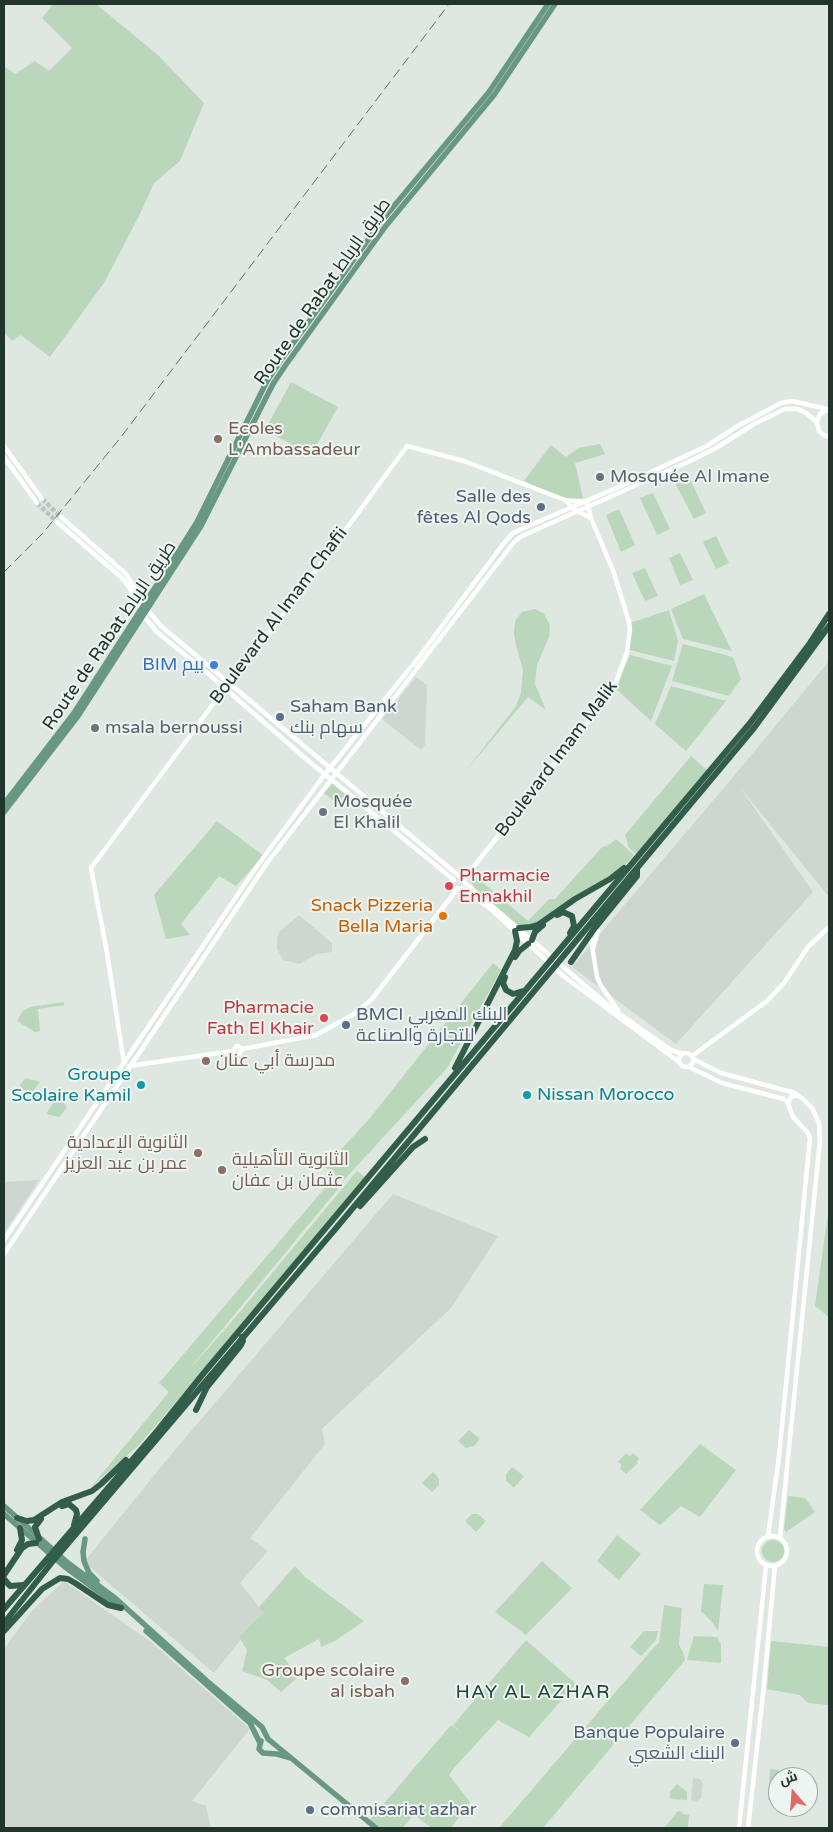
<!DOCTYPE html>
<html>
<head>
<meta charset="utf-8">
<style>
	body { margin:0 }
	#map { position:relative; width:833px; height:1832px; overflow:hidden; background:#dee8e1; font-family:"Varela Round",Cairo,sans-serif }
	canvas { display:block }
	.frame { position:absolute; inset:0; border:5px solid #22352c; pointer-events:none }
	.north { position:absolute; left:768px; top:1767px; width:50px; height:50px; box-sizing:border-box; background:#eef5f0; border:1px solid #9ca8a2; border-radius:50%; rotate:342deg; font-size:14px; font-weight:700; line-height:20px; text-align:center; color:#22352c }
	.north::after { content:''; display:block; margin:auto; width:18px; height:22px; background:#df6965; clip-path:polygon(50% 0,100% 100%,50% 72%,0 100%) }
</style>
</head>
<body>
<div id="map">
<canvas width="833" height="1832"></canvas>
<div class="frame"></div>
<div class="north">ش</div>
</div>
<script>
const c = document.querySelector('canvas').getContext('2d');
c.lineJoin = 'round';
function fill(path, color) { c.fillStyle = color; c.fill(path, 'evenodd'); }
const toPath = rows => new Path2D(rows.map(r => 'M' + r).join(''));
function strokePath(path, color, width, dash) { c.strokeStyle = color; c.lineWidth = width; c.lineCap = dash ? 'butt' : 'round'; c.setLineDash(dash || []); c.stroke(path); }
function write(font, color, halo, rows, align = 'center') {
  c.font = font + ' "Varela Round",Cairo,sans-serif'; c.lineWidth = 4; c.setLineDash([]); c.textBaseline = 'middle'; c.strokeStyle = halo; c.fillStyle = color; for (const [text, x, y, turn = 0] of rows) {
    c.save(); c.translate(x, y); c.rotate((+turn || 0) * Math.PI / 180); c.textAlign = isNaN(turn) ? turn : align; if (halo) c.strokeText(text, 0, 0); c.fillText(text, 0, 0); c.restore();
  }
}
const built = toPath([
	[829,661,829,897,739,786,813,892,676,1044,572,967,733,777],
	[416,677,427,685,425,745,421,750,382,719],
	[299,915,332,943,332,952,317,954,299,964,283,960,277,949,277,939,279,932],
	[39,1180,4,1233,4,1182],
	[393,1194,498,1236,451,1308,322,1429,325,1444,250,1538,268,1551,240,1583,263,1612,214,1673,84,1562,169,1457],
	[64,1581,151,1642,250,1729,192,1801,206,1806,211,1828,4,1828,4,1649,32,1611],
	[693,1778,700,1779,703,1783,701,1798,697,1801,691,1800]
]);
const green = toPath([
	[53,4,96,4,159,56,204,103,180,161,154,183,140,214,104,283,50,357,21,335,12,341,4,333,4,66,15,74,35,61,49,71,72,48,42,18],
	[291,382,338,407,311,455,265,430],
	[600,444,605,454,575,463,583,498,569,501,524,481,551,445,566,457,578,448],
	[689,477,706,513,694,519,675,483],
	[653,493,670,529,657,535,640,498],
	[619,509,635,545,621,552,606,515],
	[716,536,729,563,716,569,703,542],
	[680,553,693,580,680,585,669,558],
	[645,568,658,596,645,601,632,573],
	[704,594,732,651,683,639,671,609],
	[535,609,544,614,550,625,549,637,537,665,535,684,546,710,528,697,465,772,516,706,521,693,523,670,516,645,514,633,515,621,522,612],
	[669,610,678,641,674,661,630,650,630,623],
	[683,644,733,657,741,679,729,696,672,681],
	[630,655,672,666,651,721,616,689],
	[671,686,726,701,686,751,655,724],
	[691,756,708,771,636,854,629,848,625,835],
	[333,783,348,796,339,805,324,793],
	[217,821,264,856,236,886,219,876,181,924,190,935,166,939,154,895],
	[616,839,634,855,621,869,535,928,521,928,477,891,470,881,475,876,528,921,549,899,555,899,602,847,607,846],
	[493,963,501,970,447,1068,343,1181,325,1167,370,1118],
	[64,1002,64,1005,38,1009,40,1031,35,1032,17,1021,23,1011,30,1007],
	[25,1078,40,1082,29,1096,20,1085],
	[59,1094,67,1108,59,1117,46,1114],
	[357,1171,365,1177,235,1333,139,1445,91,1487,169,1392,159,1383,329,1183,335,1184,338,1189,187,1372,228,1326],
	[829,1192,829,1317,815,1306,829,1207],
	[469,1430,480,1439,474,1446,466,1448,458,1441],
	[700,1444,736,1470,700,1517,681,1506,660,1525,640,1510],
	[626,1453,630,1456,633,1453,639,1458,637,1462,638,1463,626,1474,620,1468,622,1465,618,1462],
	[512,1467,524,1476,514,1488,506,1481,506,1474],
	[433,1472,439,1479,439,1485,432,1492,422,1483],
	[788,1496,805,1498,815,1512,786,1532,784,1529],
	[472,1514,478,1514,486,1521,476,1532,465,1521],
	[617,1535,641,1554,619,1580,597,1561],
	'762 1551a11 11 0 1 1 22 0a11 11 0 1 1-22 0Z',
	[542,1561,572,1588,526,1635,495,1612],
	[295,1566,305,1577,364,1621,335,1641,321,1647,319,1639,284,1658,299,1676,281,1692,267,1680,242,1671,247,1650,239,1637,263,1613,259,1607],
	[704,1584,723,1585,718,1631,712,1622,701,1611],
	[664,1605,682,1608,679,1645,683,1652,685,1660,543,1828,499,1828,655,1646,659,1643],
	[644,1631,658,1631,656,1640,641,1656,630,1647],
	[694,1636,717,1637,721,1644,721,1663,687,1660],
	[526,1640,576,1684,529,1737,498,1720,454,1768,449,1775,470,1802,451,1828,432,1828,414,1815,402,1828,376,1828,368,1822,451,1725,461,1732,453,1725],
	[771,1641,829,1647,829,1705,808,1703,800,1695,767,1689],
	[770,1769,779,1770,776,1801,768,1800],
	[677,1784,687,1792,687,1800,671,1799,670,1797,670,1792],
	[678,1811,682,1812,683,1814,689,1815,688,1828,664,1828]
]);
const minorTunnel = toPath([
	[42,499,61,517],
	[37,503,57,522]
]);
const minor = toPath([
	[828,409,820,414,817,422,819,431,822,434,829,437],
	[4,446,42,499],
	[4,457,37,503],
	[565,500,575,510,591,518],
	[61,517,126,574,150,613,161,626,459,876],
	[57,522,121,577,129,587,147,620,157,632,212,677,305,758,454,880],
	[413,665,504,543,512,534,519,530,621,486,707,446,736,427,781,403,792,401,827,409],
	[417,668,514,542,522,536,688,462,716,448,754,424,785,409,798,409,806,413,817,422],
	[465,883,610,1007,671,1050,683,1054],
	[462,888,493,911,562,975,679,1062],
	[591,940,597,977,600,984,619,1012],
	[593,949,598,931],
	[242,1049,316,1035,354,1014,372,999,458,888],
	[233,1051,237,1046,242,1049],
	[233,1051,235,1054,239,1054,242,1049],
	'679 1060a7 7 0 1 1 14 0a7 7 0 1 1-14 0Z',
	[692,1056,767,1001,784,983,808,947,829,927],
	[693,1059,721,1073,795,1093,803,1099,812,1108,819,1123,820,1140,780,1537],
	[124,1063,107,953,91,868,195,729,225,687,246,662,289,607,407,446,464,461,565,500,587,502,591,518,614,573,629,622,630,630,627,652,613,690,464,879],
	[129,1066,233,1051],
	[689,1067,722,1083,784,1099,788,1103,793,1117,808,1133,810,1138,779,1457,768,1536],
	[788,1103,791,1097,798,1095],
	[4,1240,255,869,322,778,410,668],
	[4,1254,267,863,415,671],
	'757 1551a15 15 0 1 1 30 0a15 15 0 1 1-30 0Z',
	[739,1828,766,1566],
	[748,1828,763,1694,775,1566]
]);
const major = toPath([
	[4,804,74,713,180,549,197,522,267,381,281,360,384,218,489,92,548,4],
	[4,812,78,716,201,526,273,384,285,366,385,227,494,95,555,4],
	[4,1506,68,1563,115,1598,207,1681,262,1727,268,1739],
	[4,1514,65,1567,121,1608],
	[85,1539,83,1552,84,1561,89,1573,97,1581],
	[146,1631,250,1723,260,1743],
	[268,1739,376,1828],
	[261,1741,259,1749,263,1753,277,1754,291,1758]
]);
const highway = toPath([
	[557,915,563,912,572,916,574,926,570,933],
	[519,928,531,927,538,925,575,899,610,879,624,868],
	[532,940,535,932,543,925],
	[515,957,519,951,528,944],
	[571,962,594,929,637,876,637,868],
	[505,977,503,983,506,990,513,994,523,991],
	[455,1068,515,950,517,941,515,931],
	[360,1206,413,1147,425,1139],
	[196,1410,207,1387,241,1345,243,1341,242,1337],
	[62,1506,69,1504,76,1510,77,1514,74,1525],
	[17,1518,27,1521,34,1520,62,1502,92,1491,101,1484,126,1460],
	[39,1539,35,1527,41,1519],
	[17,1550,22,1540,20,1528],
	[4,1575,22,1548,28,1544,36,1543],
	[4,1579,10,1586,23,1585],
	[4,1609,158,1430,203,1374,750,723,810,643,829,614],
	[4,1623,53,1561,337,1227,754,728,829,626],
	[4,1631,42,1589,60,1578,68,1579,75,1583,108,1605,121,1608]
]);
const rail = toPath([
	[4,572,43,533,121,437,449,4]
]);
const markers = [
	[218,439,5,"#8d6e63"],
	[600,477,5,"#6b7280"],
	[541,507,5,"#5c6f8a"],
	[214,665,5,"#3f7fe0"],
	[280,717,5,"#5c6f8a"],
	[95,728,5,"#6b7280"],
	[323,812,5,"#6b7280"],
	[449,886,5,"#e0444e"],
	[443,916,5,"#e8710a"],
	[324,1018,5,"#e0444e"],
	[346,1025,5,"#5c6f8a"],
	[206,1061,5,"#8d6e63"],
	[141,1085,5,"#0f9aa8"],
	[527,1095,5,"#0f9aa8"],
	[198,1153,5,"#8d6e63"],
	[222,1170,5,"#8d6e63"],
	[405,1681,5,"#8d6e63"],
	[735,1743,5,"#5c6f8a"],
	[310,1810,5,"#5c6f8a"]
];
const streetNames = [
	["Route de Rabat طريق الرباط",323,292,-55],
	["Boulevard Al Imam Chafii",279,616,-53],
	["Route de Rabat طريق الرباط",110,636,-56],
	["Boulevard Imam Malik",557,759,-53]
];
const educationNames = [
	["Ecoles",228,429],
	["L'Ambassadeur",228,450],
	["مدرسة أبي عنان",216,1061],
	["الثانوية الإعدادية",188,1143,"right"],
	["عمر بن عبد العزيز",188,1164,"right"],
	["الثانوية التأهيلية",232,1160],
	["عثمان بن عفان",232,1181],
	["Groupe scolaire",395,1671,"right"],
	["al isbah",395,1692,"right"]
];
const worshipNames = [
	["Mosquée Al Imane",610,477],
	["msala bernoussi",105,728],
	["Mosquée",333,802],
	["El Khalil",333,823]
];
const serviceNames = [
	["Salle des",531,497,"right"],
	["fêtes Al Qods",531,518,"right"],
	["Saham Bank",290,707],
	["سهام بنك",290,728],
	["BMCI البنك المغربي",356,1015],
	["للتجارة والصناعة",356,1036],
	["Banque Populaire",725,1733,"right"],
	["البنك الشعبي",725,1754,"right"],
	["commisariat azhar",320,1810]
];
const shopNames = [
	["BIM بيم",204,665]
];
const healthNames = [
	["Pharmacie",459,876],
	["Ennakhil",459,897],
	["Pharmacie",314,1008,"right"],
	["Fath El Khair",314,1029,"right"]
];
const foodNames = [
	["Snack Pizzeria",433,906],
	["Bella Maria",433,927]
];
const cultureNames = [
	["Groupe",131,1075],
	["Scolaire Kamil",131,1096],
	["Nissan Morocco",537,1095,"left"]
];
const neighbourhoodNames = [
	["HAY AL AZHAR",533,1693]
];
fill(built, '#cdd7d0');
fill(green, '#bad6bb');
strokePath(minorTunnel, '#b8c4bd', 4.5, [4.5, 2]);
strokePath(minor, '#fff', 4.5);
strokePath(major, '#689881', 5.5);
strokePath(highway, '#325d4b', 6);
strokePath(rail, '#5c7167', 1, [10, 5]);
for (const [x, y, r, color] of markers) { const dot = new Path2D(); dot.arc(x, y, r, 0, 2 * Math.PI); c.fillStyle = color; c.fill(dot); strokePath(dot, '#eef5f0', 2); }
write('18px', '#22352c', '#eef5f0', streetNames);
write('18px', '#785e54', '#eef5f0', educationNames, 'left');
write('18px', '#5b616d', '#eef5f0', worshipNames, 'left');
write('18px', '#4e5e75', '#eef5f0', serviceNames, 'left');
write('18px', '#366cbe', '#eef5f0', shopNames, 'right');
write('18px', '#be3a42', '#eef5f0', healthNames, 'left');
write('18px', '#c56008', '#eef5f0', foodNames, 'right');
write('18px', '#0d838f', '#eef5f0', cultureNames, 'right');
c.letterSpacing = '1px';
write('19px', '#214434', '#eef5f0', neighbourhoodNames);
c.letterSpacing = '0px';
</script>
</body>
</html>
